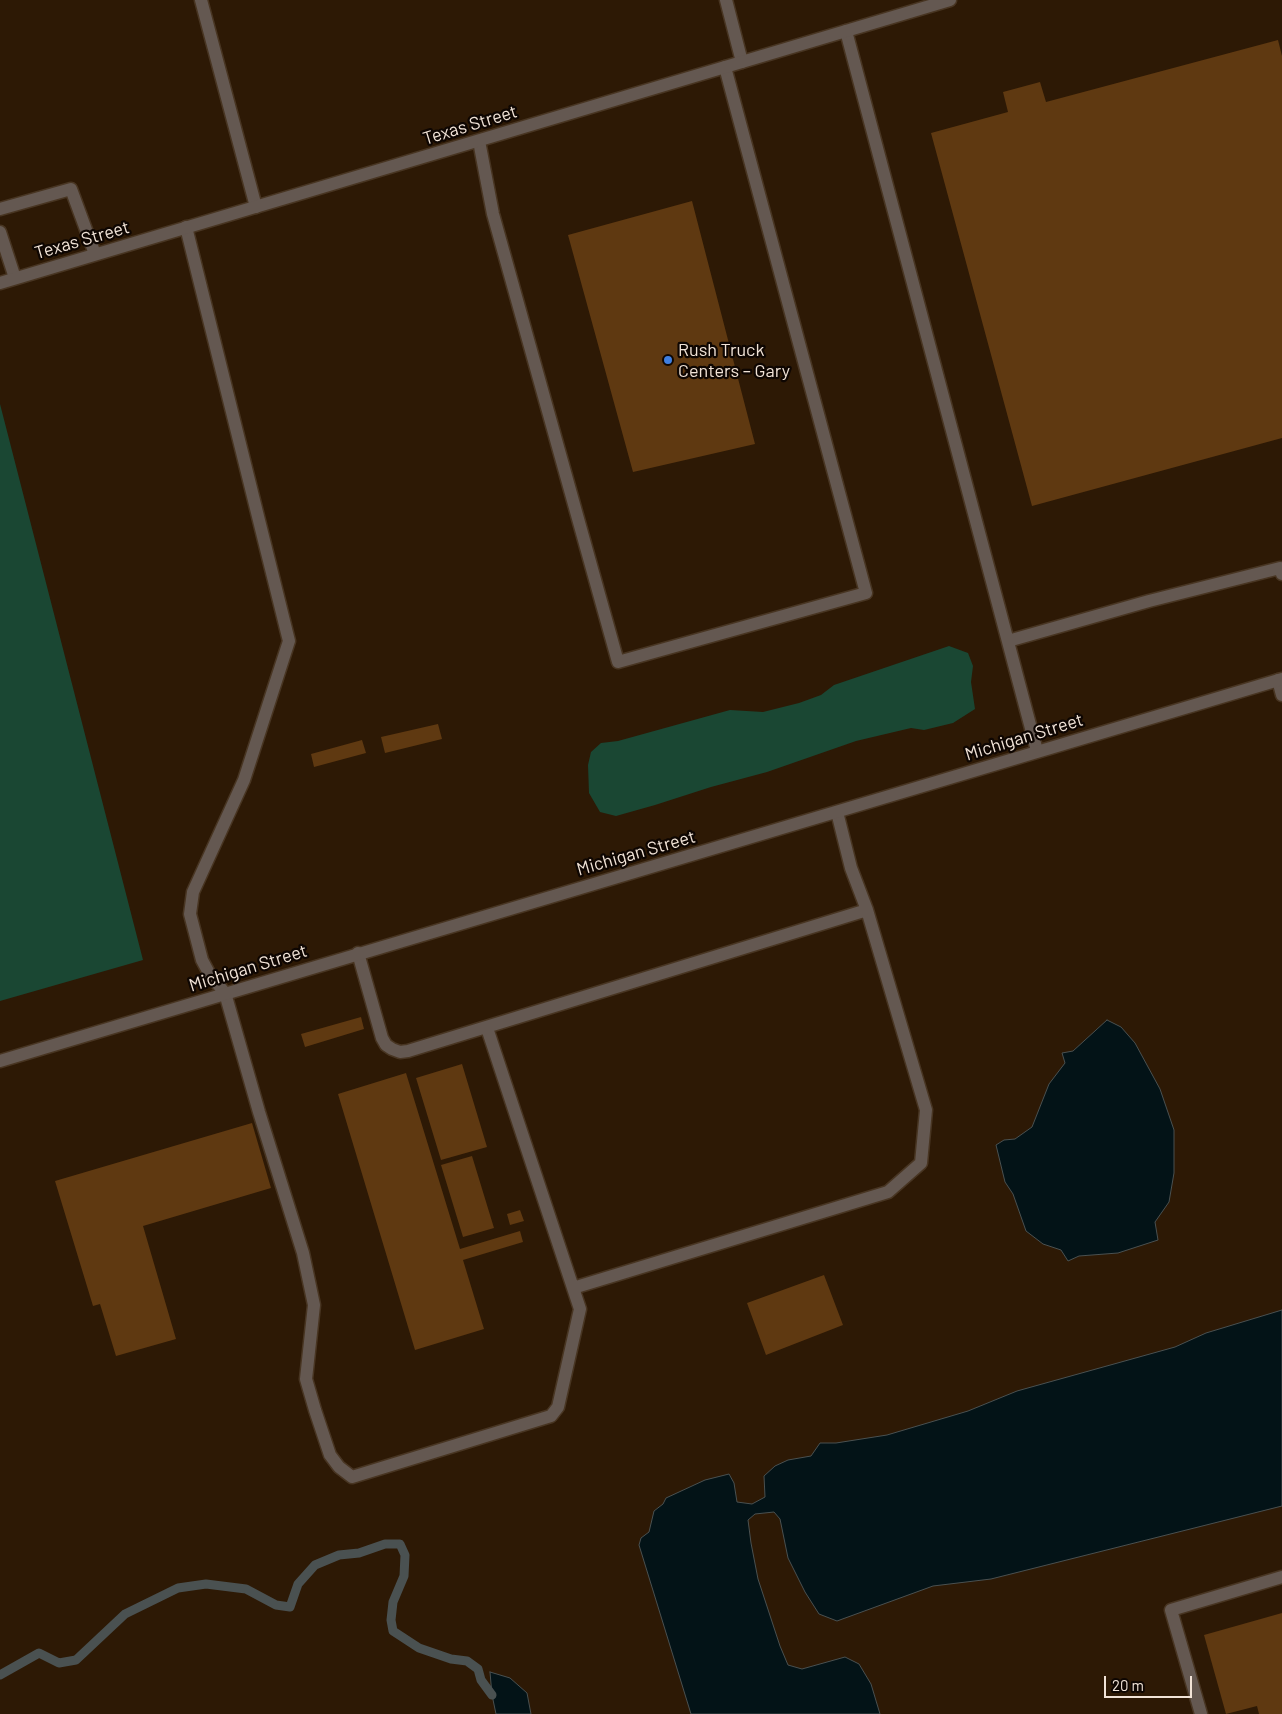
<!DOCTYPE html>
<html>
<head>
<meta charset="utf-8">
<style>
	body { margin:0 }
	#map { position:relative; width:1282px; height:1714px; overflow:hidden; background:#2d1905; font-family:Barlow,sans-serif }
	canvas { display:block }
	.scale { position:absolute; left:1104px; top:1676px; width:88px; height:22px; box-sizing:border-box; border:2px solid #f1e3d7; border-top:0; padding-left:6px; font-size:15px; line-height:18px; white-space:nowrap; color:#f1e3d7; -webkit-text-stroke:4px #0e0602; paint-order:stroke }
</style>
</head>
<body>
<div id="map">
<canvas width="1282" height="1714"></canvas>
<div class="scale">20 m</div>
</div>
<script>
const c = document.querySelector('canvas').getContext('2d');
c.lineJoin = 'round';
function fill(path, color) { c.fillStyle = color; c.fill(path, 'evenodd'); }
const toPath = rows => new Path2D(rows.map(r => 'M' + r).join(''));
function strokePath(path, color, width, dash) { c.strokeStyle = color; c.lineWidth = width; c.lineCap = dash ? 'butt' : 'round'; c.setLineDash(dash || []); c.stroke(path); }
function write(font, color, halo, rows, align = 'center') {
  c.font = font + ' Barlow,sans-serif'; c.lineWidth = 4.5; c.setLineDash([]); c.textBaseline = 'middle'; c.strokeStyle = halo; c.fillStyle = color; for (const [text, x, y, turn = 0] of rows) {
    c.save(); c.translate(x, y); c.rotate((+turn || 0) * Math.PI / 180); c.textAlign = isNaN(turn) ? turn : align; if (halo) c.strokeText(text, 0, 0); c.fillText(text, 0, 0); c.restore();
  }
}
const green = toPath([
	[0,404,143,960,0,1001],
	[949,646,968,653,973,666,971,682,975,709,953,723,924,730,911,728,856,741,767,772,711,787,655,805,616,816,600,812,589,793,588,765,591,752,601,743,618,741,730,710,763,712,799,703,821,695,834,685]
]);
const water = toPath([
	[1107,1020,1121,1027,1135,1043,1160,1089,1174,1130,1174,1173,1169,1202,1155,1222,1158,1240,1118,1253,1079,1256,1068,1261,1061,1250,1043,1244,1026,1231,1013,1194,1005,1182,996,1145,1004,1140,1015,1139,1032,1127,1049,1084,1065,1063,1062,1053,1073,1051,1107,1020],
	[1282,1310,1282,1506,991,1579,933,1586,837,1621,819,1614,805,1592,788,1558,780,1519,774,1512,755,1514,748,1520,751,1543,758,1579,780,1646,788,1665,802,1669,845,1657,859,1664,871,1684,880,1714,691,1714,639,1545,641,1538,649,1532,654,1511,663,1504,666,1498,705,1480,729,1474,734,1483,737,1502,752,1504,765,1497,764,1476,775,1466,788,1460,811,1456,820,1443,836,1443,887,1435,968,1411,1017,1391,1175,1347,1206,1333,1282,1310],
	[490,1672,510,1678,527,1693,531,1714,496,1714,492,1695,490,1672]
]);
const stream = toPath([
	[0,1675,39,1653,59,1663,76,1660,125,1614,178,1588,206,1584,246,1589,276,1605,290,1607,298,1584,315,1565,339,1555,359,1553,385,1544,400,1544,405,1555,404,1576,393,1602,391,1620,393,1631,419,1648,451,1659,467,1661,478,1669,481,1680,492,1695]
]);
const building = toPath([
	[1278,40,1282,56,1282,438,1032,506,931,133,1008,112,1003,92,1040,82,1046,102],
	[692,201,755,444,633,472,568,235],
	[438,724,442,739,385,753,381,737],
	[362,740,366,753,314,767,311,754],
	[361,1017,364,1029,305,1047,301,1034],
	[462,1064,487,1147,441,1160,416,1078],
	[406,1073,460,1249,520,1231,523,1242,463,1260,484,1329,415,1350,338,1094],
	[252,1123,271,1188,143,1226,176,1339,116,1356,100,1304,93,1306,55,1181],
	[472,1156,494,1228,463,1237,441,1165],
	[520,1210,524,1221,510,1225,507,1214],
	[824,1275,843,1325,766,1355,747,1303],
	[1282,1613,1282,1714,1259,1714,1257,1706,1226,1714,1204,1635]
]);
const service = toPath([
	[201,0,256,207],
	[726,0,742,62],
	[846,31,1037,751],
	[479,141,493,214,618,662,866,593,725,67],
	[0,209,71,189,95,254],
	[186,227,289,641,244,780,193,892,190,914,202,960,210,975,225,993,259,1112,303,1253,314,1305,306,1379,315,1410,330,1455,339,1467,352,1477,551,1416,558,1407,580,1309,487,1028],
	[0,232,15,278],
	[1008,641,1149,601,1280,568,1282,574],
	[1278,680,1282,695],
	[358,953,382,1038,386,1045,392,1049,400,1052,408,1051,867,910,851,868,837,812],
	[573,1288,888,1192,921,1163,926,1110,867,910],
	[1201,1714,1171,1610,1282,1577]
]);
const minor = toPath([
	[0,283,950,0],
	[0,1061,1282,679]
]);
const markers = [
	[668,360,5,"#3f7fe0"]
];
const streetNames = [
	["Texas Street",470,125,-17],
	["Texas Street",82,240,-16],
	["Michigan Street",1024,737,-17],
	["Michigan Street",636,853,-16],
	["Michigan Street",248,968,-17]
];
const poiNames = [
	["Rush Truck",678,350],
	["Centers – Gary",678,371]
];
fill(green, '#1a4733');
fill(water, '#031317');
strokePath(water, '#4a5151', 1);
strokePath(stream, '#4a5151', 9);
fill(building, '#5f3911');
strokePath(service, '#483522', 15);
strokePath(minor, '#483522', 15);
strokePath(service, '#645851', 12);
strokePath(minor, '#645851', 12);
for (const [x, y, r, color] of markers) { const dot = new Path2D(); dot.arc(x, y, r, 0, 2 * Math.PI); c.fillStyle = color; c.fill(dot); strokePath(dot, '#0e0602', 2); }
write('18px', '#f1e3d7', '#0e0602', streetNames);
write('18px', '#f1e3d7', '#0e0602', poiNames, 'left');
</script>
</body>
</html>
